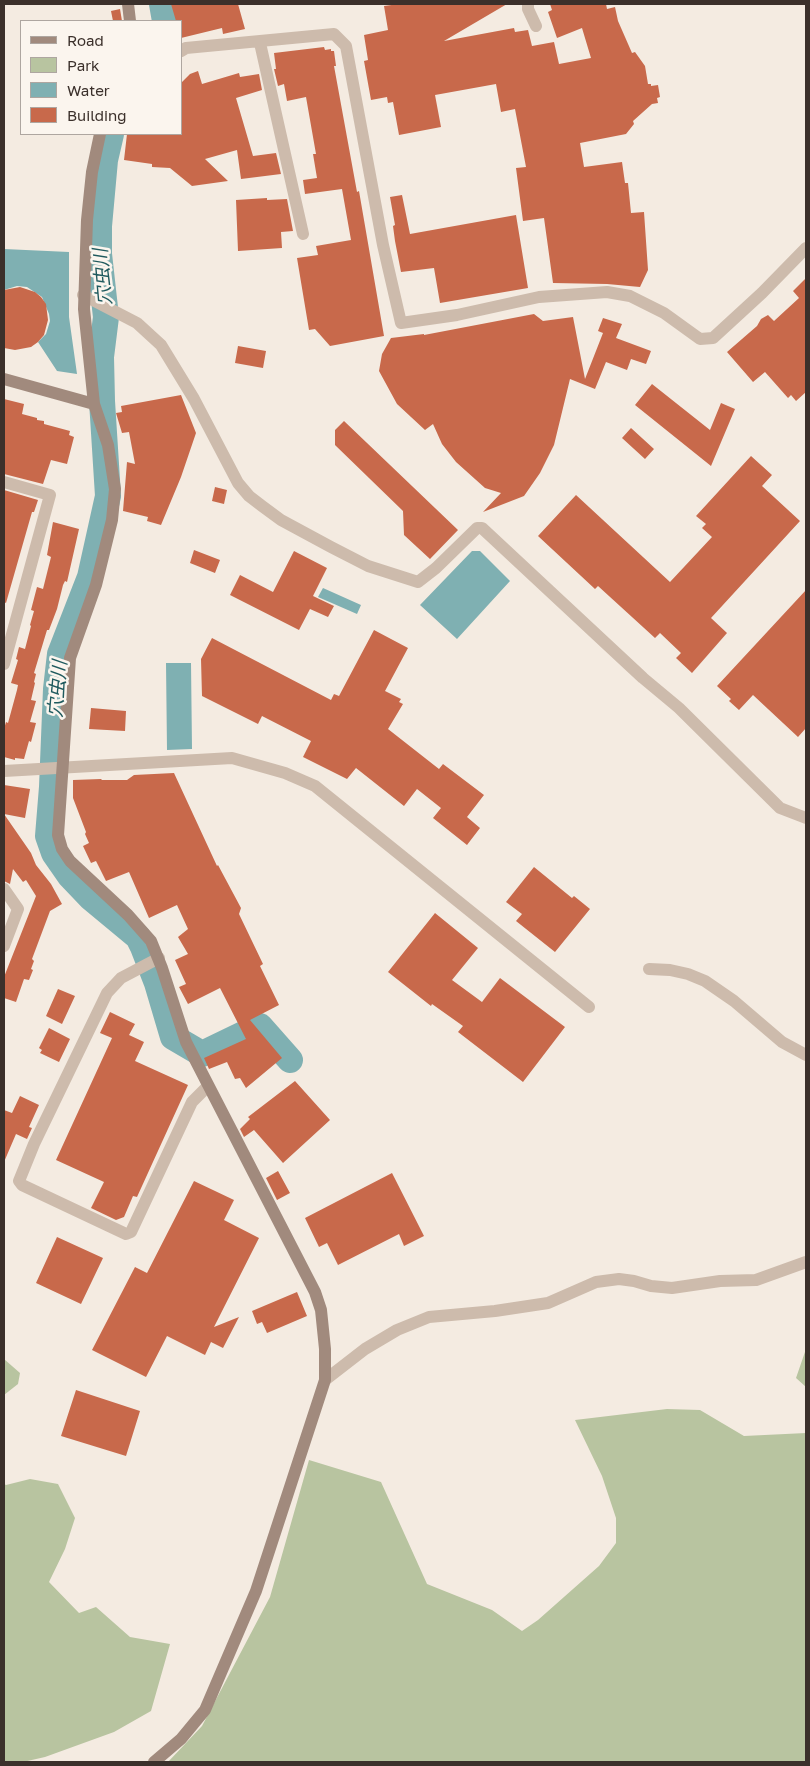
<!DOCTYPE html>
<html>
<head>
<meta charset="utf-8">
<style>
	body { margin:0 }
	#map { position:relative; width:810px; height:1766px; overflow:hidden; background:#f4ebe1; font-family:"Golos Text",sans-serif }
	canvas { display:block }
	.frame { position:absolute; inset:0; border:5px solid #3b302b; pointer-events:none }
	.legend { position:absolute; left:20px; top:20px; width:162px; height:115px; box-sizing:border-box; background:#fbf5ee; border:1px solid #aea6a0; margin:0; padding:6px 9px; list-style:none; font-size:15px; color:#3b302b }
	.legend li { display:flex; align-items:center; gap:10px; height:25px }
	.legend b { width:25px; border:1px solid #aea6a0 }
</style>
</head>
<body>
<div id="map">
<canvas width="810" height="1766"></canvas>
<div class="frame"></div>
<ul class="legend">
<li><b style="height:6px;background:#a18a7d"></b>Road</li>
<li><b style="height:14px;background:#b8c4a0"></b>Park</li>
<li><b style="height:14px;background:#7fb0b2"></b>Water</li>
<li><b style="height:14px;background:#c8694b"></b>Building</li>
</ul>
</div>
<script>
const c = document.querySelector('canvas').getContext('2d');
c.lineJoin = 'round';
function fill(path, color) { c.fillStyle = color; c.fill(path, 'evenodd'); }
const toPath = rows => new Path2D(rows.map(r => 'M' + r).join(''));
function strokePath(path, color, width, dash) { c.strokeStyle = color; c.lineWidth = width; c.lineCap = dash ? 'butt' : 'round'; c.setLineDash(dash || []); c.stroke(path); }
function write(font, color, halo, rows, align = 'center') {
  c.font = font + ' "Golos Text","Noto Sans JP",sans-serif'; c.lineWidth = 5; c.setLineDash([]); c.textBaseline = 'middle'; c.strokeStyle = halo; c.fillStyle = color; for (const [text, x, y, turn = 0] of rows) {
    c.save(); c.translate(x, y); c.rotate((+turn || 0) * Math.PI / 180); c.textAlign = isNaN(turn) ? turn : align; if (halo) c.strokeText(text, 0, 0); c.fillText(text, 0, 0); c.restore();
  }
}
const green = toPath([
	[806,1349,806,1387,796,1378],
	[4,1359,20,1373,18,1384,4,1395],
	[667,1409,700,1410,744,1436,806,1433,806,1762,168,1762,202,1726,270,1597,309,1460,381,1482,427,1584,492,1610,522,1631,538,1620,599,1566,616,1543,616,1518,602,1476,575,1420],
	[30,1479,58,1484,75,1518,65,1549,49,1582,79,1613,96,1607,130,1637,170,1644,151,1711,114,1732,45,1757,23,1762,4,1762,4,1484,6,1485]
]);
const water = toPath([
	[4,249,69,252,69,317,77,374,57,371,38,342,46,334,50,321,49,314,42,297,27,287,17,286,4,290],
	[472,551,480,551,510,581,457,639,420,605],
	[323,588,361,605,357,614,318,597],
	[166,663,191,663,192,749,167,750]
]);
const river = toPath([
	[162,4,165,21],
	[111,134,105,160,99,226,99,254,106,317,101,357,102,401,108,496,90,577,60,654,56,689,52,787,48,836,54,853,70,876,91,898,138,937,143,947,157,983,173,1037,202,1054,260,1026,290,1060]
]);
const building = toPath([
	[171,4,238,4,245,29,223,34,222,28,181,38,181,21,176,21],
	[399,4,507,4,444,41,514,28,515,32,528,30,532,46,554,42,559,64,591,58,582,28,557,38,548,12,552,10,550,4,606,4,607,9,615,7,618,21,632,53,635,52,645,66,648,84,651,84,651,86,658,85,660,97,657,98,658,103,652,104,633,121,634,124,626,134,580,143,584,167,622,162,625,183,628,183,631,213,644,212,648,270,640,287,607,284,553,283,544,218,523,221,516,168,526,167,515,109,501,112,496,84,435,95,441,127,399,135,393,102,388,103,387,97,371,100,364,61,368,60,364,35,388,30,384,6],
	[120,9,122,21,113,21,111,11],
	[324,47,325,50,331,49,331,51,334,51,336,66,334,66,357,192,359,191,384,336,330,346,315,329,309,330,297,258,318,255,316,246,351,240,342,189,305,194,303,180,317,178,313,154,316,154,306,97,287,101,284,84,278,86,274,69,276,69,274,53],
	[198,71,202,84,239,73,240,77,259,74,262,90,236,98,253,156,276,153,281,174,241,179,237,150,205,159,228,181,192,186,170,168,152,167,152,164,124,160,127,134,181,134,181,83,190,74],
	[402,195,410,234,516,215,528,288,440,303,434,268,401,272,395,241,393,226,395,225,390,197],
	[267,198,267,200,287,199,293,231,281,232,282,248,238,251,236,200],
	[806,278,806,392,796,401,791,395,788,398,765,372,753,382,727,352,757,326,761,319,768,315,774,321,799,298,793,291],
	[20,287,35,292,41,297,46,304,48,320,44,335,38,342,31,347,15,350,4,348,4,290],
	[534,314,543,321,573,317,585,379,603,333,598,331,603,318,622,324,616,338,651,351,646,364,631,359,627,370,606,362,595,389,570,379,554,445,540,473,524,496,483,512,501,493,485,488,456,462,442,444,433,424,425,430,397,404,379,371,382,354,391,338,424,334,424,335],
	[238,346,266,351,263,368,235,363],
	[652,384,710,430,721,403,735,409,711,466,635,405],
	[181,395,196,433,181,477,161,525,147,521,148,517,123,511,127,462,135,464,129,432,122,433,116,413,122,412,121,406],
	[4,399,24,404,22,414,37,418,37,420,44,421,44,424,70,431,69,435,74,437,67,464,51,460,43,484,4,474],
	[344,421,458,530,430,559,404,535,403,511,335,445,335,430],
	[631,428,654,449,645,459,622,438],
	[751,456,772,475,762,486,800,521,711,618,727,633,692,673,676,658,681,653,660,633,655,638,598,586,595,589,538,536,576,495,670,582,712,537,702,528,706,524,696,516],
	[215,487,227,490,224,504,212,501],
	[4,490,38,500,34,512,32,512,6,603,4,602],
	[53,522,79,529,67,582,65,581,63,585,57,609,49,630,47,630,34,673,36,674,34,682,35,683,31,700,36,701,30,722,36,723,31,742,29,741,24,759,15,758,15,760,4,757,4,729,6,722,8,723,17,690,18,685,11,683,18,660,16,659,19,647,25,649,31,626,30,625,34,611,31,610,37,587,43,589,51,557,47,555],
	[194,550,220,560,215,573,190,563],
	[294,551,327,568,313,596,334,606,328,617,310,609,299,630,230,595,240,575,273,592],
	[806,590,806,728,798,737,753,695,739,710,729,701,731,699,717,686],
	[374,630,408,648,385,691,401,699,399,702,403,704,388,729,439,769,443,764,484,795,467,817,480,828,467,845,433,818,441,808,417,789,404,806,356,768,347,779,303,757,311,741,262,716,258,724,202,696,201,659,212,638,331,700,334,694,339,696],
	[91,708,126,711,125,731,89,729],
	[174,773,217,866,218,865,241,908,239,914,263,964,260,966,279,1005,250,1020,282,1058,246,1088,240,1078,235,1079,227,1062,209,1069,204,1058,246,1039,220,988,188,1004,179,987,186,984,175,960,188,954,178,937,188,929,177,905,149,918,129,872,106,881,96,861,91,863,83,846,89,843,85,834,86,832,73,798,73,780,101,779,102,780,127,780,134,775],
	[4,785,30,789,25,818,4,814,31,853,36,865,51,884,62,904,50,911,32,959,34,961,31,969,33,970,29,980,24,979,16,1002,4,998,4,977,36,896,26,880,23,882,13,869,10,884,4,881],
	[534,867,572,898,574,896,590,909,555,952,516,921,522,914,506,902],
	[435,913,478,948,452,980,482,1002,500,978,565,1027,523,1082,458,1032,463,1026,432,1004,431,1006,388,972],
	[58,989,75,996,62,1024,46,1016],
	[110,1012,135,1024,129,1035,144,1042,135,1061,188,1085,137,1197,133,1196,124,1217,116,1220,91,1208,104,1182,56,1160,112,1038,100,1033],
	[49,1028,70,1039,59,1062,40,1053,42,1050,39,1048],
	[295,1081,330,1120,283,1163,254,1130,244,1137,240,1129,250,1119,248,1117],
	[20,1096,39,1105,29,1127,32,1128,27,1139,16,1134,4,1162,4,1110,12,1113],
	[278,1171,290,1193,277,1200,266,1178],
	[392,1173,424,1236,404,1246,399,1234,338,1265,327,1243,319,1247,305,1218],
	[194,1181,234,1200,224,1220,259,1238,214,1327,239,1317,223,1348,211,1342,205,1355,167,1336,146,1377,92,1350,135,1267,147,1273],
	[57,1237,103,1258,81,1304,36,1283],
	[297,1292,307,1316,267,1333,262,1322,257,1324,252,1311],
	[76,1390,140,1411,126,1456,61,1436]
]);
const street = toPath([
	[528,4,528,9,536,26],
	[260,43,303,234],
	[181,51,186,48,334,34,346,46,383,245,401,323,457,315,539,297,607,292,630,296,664,313,700,339,713,338,762,293,806,248],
	[83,295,137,323,161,345,194,399,238,483,249,496,262,506,281,520,331,547,368,566,418,582,436,568,477,528,482,528,643,678,679,708,780,808,806,818],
	[4,482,50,495,4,664],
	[4,771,232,758,285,773,315,786,589,1007],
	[4,889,18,909,4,946],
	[159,958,121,978,107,993,34,1144,19,1181,22,1185,126,1234,131,1232,192,1102,208,1086],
	[649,969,670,970,688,974,705,981,734,1001,782,1042,806,1055],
	[325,1380,365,1349,397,1330,429,1317,495,1311,548,1303,596,1282,619,1279,634,1281,651,1286,672,1288,720,1281,756,1280,806,1262]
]);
const secondary = toPath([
	[128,4,130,21],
	[100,134,92,172,87,220,84,309,94,404,108,445,115,489,112,520,96,585,70,658,58,835,62,849,70,861,128,915,151,941,162,968,186,1042,315,1292,321,1310,325,1349,325,1380,256,1591,205,1710,181,1739,154,1762],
	[4,379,94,404]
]);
const waterNames = [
	["穴虫川",103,277,-95],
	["穴虫川",58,689,-85]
];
fill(green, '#b8c4a0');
fill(water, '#7fb0b2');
strokePath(river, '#7fb0b2', 26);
fill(building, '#c8694b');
strokePath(street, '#cdbbac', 12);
strokePath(secondary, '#a18a7d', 12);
write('italic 19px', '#1f5a5e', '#fbf5ee', waterNames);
</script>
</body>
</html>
